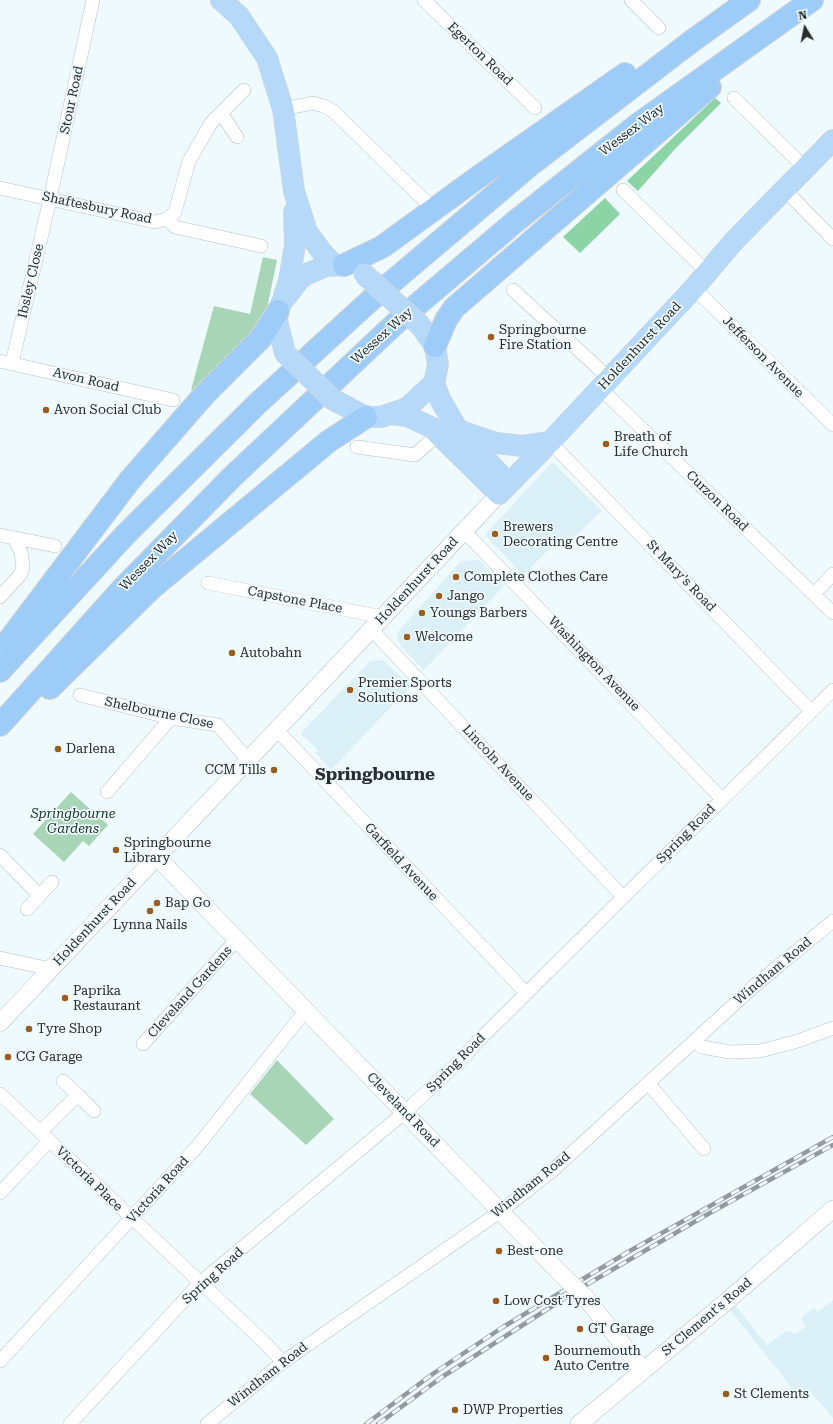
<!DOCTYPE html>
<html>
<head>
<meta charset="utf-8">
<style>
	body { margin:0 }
	#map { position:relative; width:833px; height:1424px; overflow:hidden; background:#eefafe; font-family:"Roboto Serif",serif }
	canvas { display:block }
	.north { position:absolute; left:785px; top:8px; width:40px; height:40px; -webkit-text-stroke:3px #eefafe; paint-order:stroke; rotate:350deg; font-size:11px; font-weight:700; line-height:16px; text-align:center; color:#262b2c }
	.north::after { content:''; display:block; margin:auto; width:14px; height:18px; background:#262b2c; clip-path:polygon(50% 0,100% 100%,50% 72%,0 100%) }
</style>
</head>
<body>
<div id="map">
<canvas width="833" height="1424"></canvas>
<div class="north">N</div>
</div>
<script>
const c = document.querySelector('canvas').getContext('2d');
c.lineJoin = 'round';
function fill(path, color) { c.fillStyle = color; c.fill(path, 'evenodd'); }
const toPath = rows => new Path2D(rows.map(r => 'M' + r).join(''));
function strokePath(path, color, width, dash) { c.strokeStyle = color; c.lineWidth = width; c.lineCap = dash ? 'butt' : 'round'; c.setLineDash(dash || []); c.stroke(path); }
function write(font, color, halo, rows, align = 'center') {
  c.font = font + ' "Roboto Serif",serif'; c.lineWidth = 3.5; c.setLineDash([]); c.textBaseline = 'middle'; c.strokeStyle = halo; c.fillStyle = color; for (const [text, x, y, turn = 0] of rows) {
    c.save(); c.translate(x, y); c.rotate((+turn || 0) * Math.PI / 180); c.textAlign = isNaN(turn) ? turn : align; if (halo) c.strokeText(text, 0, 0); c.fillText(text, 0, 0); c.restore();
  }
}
const built = toPath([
	[552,462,602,511,569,542,563,536,523,575,485,535],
	[479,560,504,586,424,670,401,646,396,634,461,561],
	[383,660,411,686,331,770,316,753,318,750,302,735,302,732,370,661],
	[833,1300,833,1418,810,1391,800,1398,730,1310,736,1306,767,1345,786,1331,787,1332,790,1330,794,1335,806,1326,801,1318,814,1308,818,1312]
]);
const green = toPath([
	[263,257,277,260,265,318,196,392,191,390,214,306,250,314],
	[71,792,108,825,89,846,83,841,64,862,33,834],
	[277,1060,334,1119,306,1145,250,1094]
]);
const forest = toPath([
	[715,98,721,103,675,149,638,191,627,181],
	[605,198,620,214,580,253,563,237]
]);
const minor = toPath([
	[424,0,535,108],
	[631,0,659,28],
	[734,98,806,169],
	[283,109,313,103,324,106,333,111,425,201],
	[221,113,237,137],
	[0,188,155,222,167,219,175,227,261,246],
	[623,190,707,272],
	[785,190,833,239],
	[167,219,175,212,189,161,211,123,244,90],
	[694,288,833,425],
	[513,290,609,378],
	[0,361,173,400],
	[12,363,50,199,93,0],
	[600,388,833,613],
	[550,442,811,711],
	[357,447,415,455,438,434],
	[464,531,722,799],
	[0,535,55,546],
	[208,583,383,617],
	[814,594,833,574],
	[0,597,20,575,23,568,21,552,14,539],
	[371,629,623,897],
	[80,695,171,718,218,725,248,760],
	[277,730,526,993],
	[107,792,171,718],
	[0,855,39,895],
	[27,909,52,882],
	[0,958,51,969],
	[693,1042,702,1047,730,1052,760,1051,798,1041,833,1028],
	[143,1044,237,939],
	[648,1083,704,1149],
	[0,1094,264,1342,283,1362],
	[78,1095,94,1111],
	[40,1132,78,1095,63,1081],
	[0,1193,49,1141],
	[0,1361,196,1148,306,1010],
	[70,1424,200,1283,405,1112,466,1055,477,1042,833,690],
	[207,1424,283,1362,501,1211,552,1171,752,988,833,921]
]);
const tertiary = toPath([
	[157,857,561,1274],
	[0,1023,499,494],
	[585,1297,643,1370],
	[579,1424,727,1301,833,1209]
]);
const primary = toPath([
	[221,0,239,16,267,58,283,109,294,191,307,232,322,252,334,265],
	[284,295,289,281,295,245,294,212],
	[285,353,277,321,278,311,282,302,300,279,307,274,326,266,346,265],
	[434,383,441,401,458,430,509,484],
	[332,399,366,417,381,417,407,408,434,383,438,365,435,346,420,325],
	[392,414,407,416,431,427,499,494,550,442,694,288,734,241,833,140],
	[460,431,496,443,523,446,550,442]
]);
const trunk = toPath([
	[344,265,382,247,477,178,625,74],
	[435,346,446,320,454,308,710,87],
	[6,644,130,480,205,394,261,338,278,311],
	[0,671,126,534,257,404,373,298,529,166,692,41,749,0],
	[50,688,153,587,329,441,366,417],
	[0,725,122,589,233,476,398,321,516,221,637,125,812,0]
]);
const rail = toPath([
	[366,1424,434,1373,503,1327,628,1252,833,1137],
	[378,1424,442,1377,574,1292,708,1214,833,1145]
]);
const tertiaryBridge = toPath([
	[561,1274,585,1297]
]);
const primaryBridge = toPath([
	[364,274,420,325],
	[285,353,332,399]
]);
const markers = [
	[491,337,4,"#995d1f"],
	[46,410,4,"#995d1f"],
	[606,444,4,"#995d1f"],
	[495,534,4,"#995d1f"],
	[456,577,4,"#995d1f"],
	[439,596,4,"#995d1f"],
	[422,613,4,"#995d1f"],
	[407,637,4,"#995d1f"],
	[232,653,4,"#995d1f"],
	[350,690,4,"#995d1f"],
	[58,749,4,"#995d1f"],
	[274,770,4,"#995d1f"],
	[116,850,4,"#995d1f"],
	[157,903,4,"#995d1f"],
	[150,911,4,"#995d1f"],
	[65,998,4,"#995d1f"],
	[29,1029,4,"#995d1f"],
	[8,1057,4,"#995d1f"],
	[499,1251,4,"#995d1f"],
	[496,1301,4,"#995d1f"],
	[580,1329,4,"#995d1f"],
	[546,1358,4,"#995d1f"],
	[726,1394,4,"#995d1f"],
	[455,1410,4,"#995d1f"]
];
const streetNames = [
	["Egerton Road",480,54,44],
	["Stour Road",72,100,-78],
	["Wessex Way",632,130,-37],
	["Shaftesbury Road",97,208,12],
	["Ibsley Close",31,281,-77],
	["Wessex Way",382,336,-42],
	["Holdenhurst Road",640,346,-47],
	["Jefferson Avenue",763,357,45],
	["Avon Road",86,380,13],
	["Curzon Road",717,501,44],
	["Wessex Way",149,561,-46],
	["St Mary's Road",681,576,46],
	["Holdenhurst Road",417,581,-47],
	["Capstone Place",295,600,11],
	["Washington Avenue",594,664,46],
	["Shelbourne Close",159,713,12],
	["Lincoln Avenue",498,763,47],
	["Spring Road",686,834,-45],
	["Garfield Avenue",401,862,47],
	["Holdenhurst Road",95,922,-47],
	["Windham Road",773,971,-40],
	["Cleveland Gardens",190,992,-48],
	["Spring Road",456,1063,-45],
	["Cleveland Road",403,1110,46],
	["Victoria Place",89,1179,44],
	["Windham Road",531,1185,-39],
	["Victoria Road",158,1190,-48],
	["Spring Road",213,1276,-42],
	["St Clement's Road",707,1317,-40],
	["Windham Road",268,1375,-38]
];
const poiNames = [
	["Springbourne",499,330],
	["Fire Station",499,345],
	["Avon Social Club",54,410],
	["Breath of",614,437],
	["Life Church",614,452],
	["Brewers",503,527],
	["Decorating Centre",503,542],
	["Complete Clothes Care",464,577],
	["Jango",447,596],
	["Youngs Barbers",430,613],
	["Welcome",415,637],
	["Autobahn",240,653],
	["Premier Sports",358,683],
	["Solutions",358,698],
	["Darlena",66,749],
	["CCM Tills",266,770,"right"],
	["Springbourne",124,843],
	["Library",124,858],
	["Bap Go",165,903],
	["Lynna Nails",150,925,"center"],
	["Paprika",73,991],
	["Restaurant",73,1006],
	["Tyre Shop",37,1029],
	["CG Garage",16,1057],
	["Best-one",507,1251],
	["Low Cost Tyres",504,1301],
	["GT Garage",588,1329],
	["Bournemouth",554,1351],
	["Auto Centre",554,1366],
	["St Clements",734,1394],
	["DWP Properties",463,1410]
];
const parkNames = [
	["Springbourne",73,814],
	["Gardens",73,829]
];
const districtNames = [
	["Springbourne",375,775]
];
fill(built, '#daf0f6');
fill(green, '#a8d5b6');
fill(forest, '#8cd3a5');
strokePath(minor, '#b5c1c5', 14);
strokePath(tertiary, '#b5c1c5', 18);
strokePath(primary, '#d4d5d5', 22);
strokePath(trunk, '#d4d5d5', 24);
strokePath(minor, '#fff', 13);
strokePath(tertiary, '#fff', 17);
strokePath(primary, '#b6d9fa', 21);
strokePath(trunk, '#9eccf8', 22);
strokePath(rail, '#929a9d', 4.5);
strokePath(rail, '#eefafe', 3, [9]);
strokePath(tertiaryBridge, '#b5c1c5', 18, []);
strokePath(primaryBridge, '#d4d5d5', 22, []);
strokePath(tertiaryBridge, '#fff', 17);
strokePath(primaryBridge, '#b6d9fa', 21);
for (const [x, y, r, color] of markers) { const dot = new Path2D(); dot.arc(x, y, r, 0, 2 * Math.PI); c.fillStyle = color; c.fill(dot); strokePath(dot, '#eefafe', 1.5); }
write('13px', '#262b2c', '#eefafe', streetNames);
write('13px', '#262b2c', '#eefafe', poiNames, 'left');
write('italic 13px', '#133220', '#eefafe', parkNames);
write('bold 17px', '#262f32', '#eefafe', districtNames);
</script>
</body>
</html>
